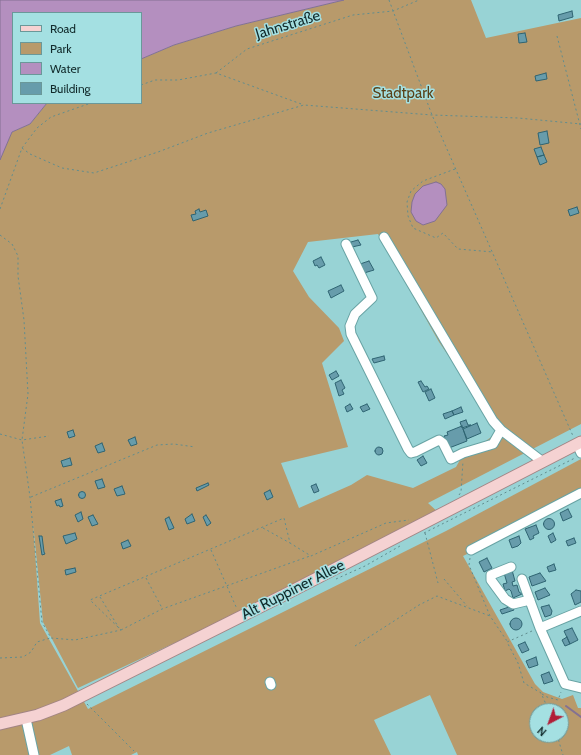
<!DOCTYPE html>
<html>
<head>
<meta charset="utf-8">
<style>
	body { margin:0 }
	#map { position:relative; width:581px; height:755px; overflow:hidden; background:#98d3d5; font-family:Cabin,sans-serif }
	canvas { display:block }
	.legend { position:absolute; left:12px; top:12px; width:130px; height:92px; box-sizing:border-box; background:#a4e0e2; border:1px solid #6a9899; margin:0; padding:5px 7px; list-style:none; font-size:12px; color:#122b2c }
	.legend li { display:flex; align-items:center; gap:8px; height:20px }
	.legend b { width:20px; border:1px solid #6a9899 }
	.north { position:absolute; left:529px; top:703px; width:40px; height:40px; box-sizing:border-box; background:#a4e0e2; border:1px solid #6a9899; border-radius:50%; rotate:221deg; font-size:11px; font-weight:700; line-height:16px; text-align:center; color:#122b2c }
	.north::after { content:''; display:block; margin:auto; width:14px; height:18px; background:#b11e38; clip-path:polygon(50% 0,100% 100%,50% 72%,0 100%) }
</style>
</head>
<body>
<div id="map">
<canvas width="581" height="755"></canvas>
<ul class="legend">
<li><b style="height:5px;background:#f5d2d2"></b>Road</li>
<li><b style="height:11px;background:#b89a6b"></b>Park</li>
<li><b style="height:11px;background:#b48fbf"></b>Water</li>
<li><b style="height:11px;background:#679cab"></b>Building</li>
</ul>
<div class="north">N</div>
</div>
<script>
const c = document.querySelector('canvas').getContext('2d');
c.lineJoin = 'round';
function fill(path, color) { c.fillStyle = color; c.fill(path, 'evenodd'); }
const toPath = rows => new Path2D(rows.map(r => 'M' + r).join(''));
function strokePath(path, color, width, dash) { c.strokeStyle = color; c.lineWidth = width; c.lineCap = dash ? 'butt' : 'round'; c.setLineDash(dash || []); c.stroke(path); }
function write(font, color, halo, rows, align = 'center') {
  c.font = font + ' Cabin,sans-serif'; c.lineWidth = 3; c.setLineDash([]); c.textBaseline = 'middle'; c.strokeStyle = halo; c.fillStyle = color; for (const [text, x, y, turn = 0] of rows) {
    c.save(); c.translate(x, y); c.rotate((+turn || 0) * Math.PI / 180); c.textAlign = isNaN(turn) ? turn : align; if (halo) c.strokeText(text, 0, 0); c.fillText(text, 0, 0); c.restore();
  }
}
const green = toPath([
	[344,0,471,0,486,38,581,18,581,424,428,503,440,514,243,611,78,688,43,622,33,523,40,623,88,709,446,531,581,459,581,498,463,556,535,684,543,692,562,699,573,695,578,708,581,708,581,755,457,755,430,695,374,720,391,755,138,755,137,752,131,755,72,755,69,746,50,755,0,755,0,160,7,142,12,132,30,124,47,103,141,103,141,59,174,45,236,26],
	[378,234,439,342,500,431,461,458,456,467,413,488,367,475,351,485,299,508,281,463,348,447,322,363,344,341,339,328,309,297,293,271,308,242],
	[537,711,561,711,561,735,537,735]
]);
const water = toPath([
	[0,0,344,0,236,26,174,45,141,59,141,13,13,13,13,103,47,103,30,124,12,132,0,160,0,0],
	[436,182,441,184,445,189,447,205,435,221,423,225,416,221,411,212,412,202,415,194,423,186,436,182]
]);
const stream = toPath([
	[566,706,581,717]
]);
const building = toPath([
	[572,11,573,17,559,21,558,15,572,11],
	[525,33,527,42,519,43,518,34,525,33],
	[546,73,547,79,536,81,535,76,546,73],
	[547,131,549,143,540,145,538,133,547,131],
	[541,147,544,155,537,157,534,149,541,147],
	[544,155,547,162,540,165,537,157,544,155],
	[577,207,579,213,570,216,568,210,577,207],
	[199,209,200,212,206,210,208,216,193,221,191,215,196,214,195,211,199,209],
	[358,240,361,245,352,247,351,242,358,240],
	[321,257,325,265,319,268,317,265,315,266,313,261,321,257],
	[369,261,374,270,364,273,360,264,369,261],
	[341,285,344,291,331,298,328,291,341,285],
	[384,356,385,360,374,363,372,359,384,356],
	[336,371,339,376,332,380,329,375,336,371],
	[341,380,345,388,342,390,344,394,339,396,335,383,341,380],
	[421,381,425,387,427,386,429,389,423,392,418,382,421,381],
	[431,389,435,398,429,401,425,392,431,389],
	[350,404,353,409,347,412,345,407,350,404],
	[367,404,370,409,363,412,360,407,367,404],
	[461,407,463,412,454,415,452,411,461,407],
	[452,411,454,415,445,419,443,414,452,411],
	[466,420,468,425,471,425,462,428,460,422,466,420],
	[477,423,481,433,467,439,463,429,477,423],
	[462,426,467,441,449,448,444,436,448,435,447,432,462,426],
	[73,430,75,436,69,438,67,432,73,430],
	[135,437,137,444,131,446,128,440,135,437],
	[102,443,105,451,98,453,95,446,102,443],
	'375 451a4 4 0 1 1 8 0a4 4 0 1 1-8 0Z',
	[423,456,427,463,421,466,417,460,423,456],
	[70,458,72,465,63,467,61,461,70,458],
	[102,479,105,487,98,489,95,481,102,479],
	[208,483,209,485,197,491,196,488,208,483],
	[316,484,319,491,314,493,311,486,316,484],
	[122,486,125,494,117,496,114,489,122,486],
	[270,490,273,497,267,500,264,493,270,490],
	'78.5 495a3.5 3.5 0 1 1 7 0a3.5 3.5 0 1 1-7 0Z',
	[61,499,63,506,60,507,59,505,57,506,55,501,61,499],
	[568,509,572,517,563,521,560,513,568,509],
	[81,512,83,519,78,522,75,515,81,512],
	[192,514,195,521,187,524,185,519,192,514],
	[93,515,98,524,92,526,88,517,93,515],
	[206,515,211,523,207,526,203,517,206,515],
	[169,517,174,528,169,530,165,519,169,517],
	'543.5 524a5.5 5.5 0 1 1 11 0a5.5 5.5 0 1 1-11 0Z',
	[536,525,539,533,533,536,534,538,530,540,525,529,536,525],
	[75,533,77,539,66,544,63,536,75,533],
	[553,533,556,540,551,543,548,536,553,533],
	[39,536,42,536,44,552,45,554,42,555,39,536],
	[519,536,521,543,518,546,512,548,509,540,519,536],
	[574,538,576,543,568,546,566,541,574,538],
	[128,540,131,546,123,549,121,543,128,540],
	[487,558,492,568,484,572,479,562,487,558],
	[554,564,556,570,549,572,547,567,554,564],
	[75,568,76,572,66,575,65,570,75,568],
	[512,570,515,581,512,582,513,586,517,585,519,592,522,594,513,598,511,591,509,589,505,591,503,584,507,583,504,573,512,570],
	[540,573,546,581,532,586,529,577,540,573],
	[545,588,550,595,538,600,535,592,545,588],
	[576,590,581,591,581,602,575,605,571,594,576,590],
	[549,605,552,611,551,615,545,617,541,607,549,605],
	[512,606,514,610,502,614,500,610,512,606],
	'510 624a6 6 0 1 1 12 0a6 6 0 1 1-12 0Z',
	[572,628,578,640,570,644,564,631,572,628],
	[567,637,570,644,565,646,562,640,567,637],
	[525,642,529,650,522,653,518,645,525,642],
	[536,657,538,665,529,668,526,661,536,657],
	[549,672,553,681,544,684,541,675,549,672]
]);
const path = toPath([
	[389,0,432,115,573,436],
	[557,36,581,129],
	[216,73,247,49,353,15,393,11,419,0],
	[141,85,155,80,178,80,216,73,304,105],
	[22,148,30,154,62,168,94,173,158,152,208,133,304,105,432,115,518,118,581,124],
	[455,169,423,181,411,191,407,202,408,216,413,228,436,238,443,233,458,249,493,252],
	[0,209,22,148,37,128,51,117,91,103],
	[0,235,12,244,18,256,18,276,24,320,28,394,22,440,30,497,42,622,51,638,75,640,121,630,90,600,284,518,290,543,311,556,386,523,409,520],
	[0,434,22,440,49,436],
	[459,495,461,492,463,461],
	[31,497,157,445,174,444,195,447],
	[263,528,290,543],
	[424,533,575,458],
	[425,533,438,583],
	[211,550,237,609],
	[470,558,469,565,490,616,507,641],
	[146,578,162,608],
	[336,579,365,566,400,546],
	[444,579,467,606],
	[100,597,119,628],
	[121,630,162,609,310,556],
	[532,631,507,642,518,663,524,683,541,693,549,711],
	[355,646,419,605,437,596,490,616],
	[0,658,23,657,31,652,37,642,50,638],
	[542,694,547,697,558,700,561,692],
	[87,704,134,751],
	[557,735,563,755]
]);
const minor = toPath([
	[384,237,493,421,501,430,543,462],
	[346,244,372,298,355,314,350,326,351,334,408,449,411,453,415,452,439,440,443,443,451,459,463,453,493,444,501,430],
	[577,444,581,453],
	[471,550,581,493],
	[511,567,491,575,491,580,505,599,513,604,530,600],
	[522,579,540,628],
	[581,611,540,628,565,684,581,688],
	[270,682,271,685],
	[26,719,34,755]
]);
const major = toPath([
	[0,724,38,715,64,705,288,593,581,442]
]);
const streetNames = [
	["Jahnstraße",288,25,-17],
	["Alt Ruppiner Allee",293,590,-27]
];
const parkNames = [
	["Stadtpark",403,94]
];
fill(green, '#b89a6b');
fill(water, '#b48fbf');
strokePath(water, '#837193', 1);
strokePath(stream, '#837193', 2);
fill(building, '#679cab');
strokePath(building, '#2f6472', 1);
strokePath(minor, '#68a3a4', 11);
strokePath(major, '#a28484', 13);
strokePath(path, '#608d8e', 1, [2, 3]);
strokePath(minor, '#fff', 9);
strokePath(major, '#f5d2d2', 11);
write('15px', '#122b2c', '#a4e0e2', streetNames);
write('15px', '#594118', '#a4e0e2', parkNames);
</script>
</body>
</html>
